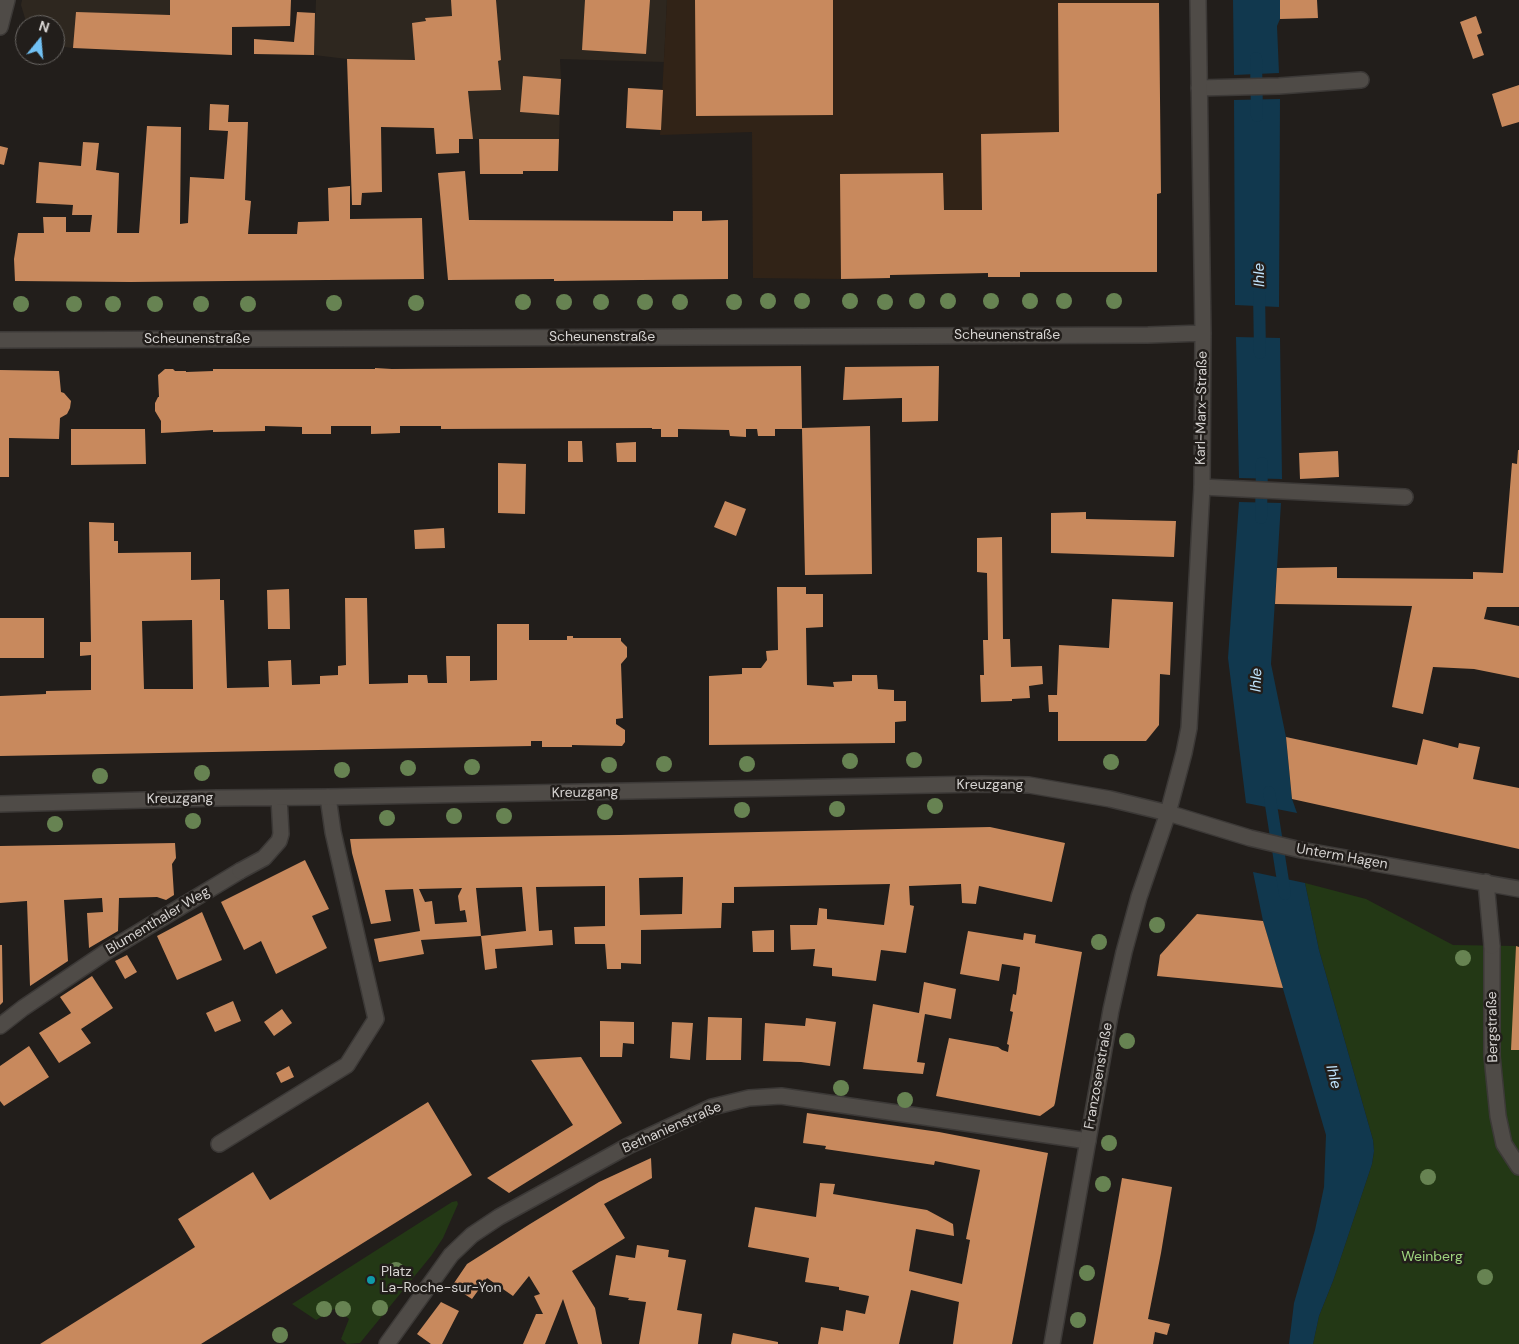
<!DOCTYPE html>
<html>
<head>
<meta charset="utf-8">
<style>
	body { margin:0 }
	#map { position:relative; width:1519px; height:1344px; overflow:hidden; background:#221e1b; font-family:"DM Sans",sans-serif }
	canvas { display:block }
	.north { position:absolute; left:15px; top:15px; width:50px; height:50px; box-sizing:border-box; background:#221e1b; border:1px solid #6a6764; border-radius:50%; rotate:17deg; font-size:14px; font-weight:700; line-height:20px; text-align:center; color:#d7d4d2 }
	.north::after { content:''; display:block; margin:auto; width:18px; height:22px; background:#71c1f4; clip-path:polygon(50% 0,100% 100%,50% 72%,0 100%) }
</style>
</head>
<body>
<div id="map">
<canvas width="1519" height="1344"></canvas>
<div class="north">N</div>
</div>
<script>
const c = document.querySelector('canvas').getContext('2d');
c.lineJoin = 'round';
function fill(path, color) { c.fillStyle = color; c.fill(path, 'evenodd'); }
const toPath = rows => new Path2D(rows.map(r => 'M' + r).join(''));
function strokePath(path, color, width, dash) { c.strokeStyle = color; c.lineWidth = width; c.lineCap = dash ? 'butt' : 'round'; c.setLineDash(dash || []); c.stroke(path); }
function write(font, color, halo, rows, align = 'center') {
  c.font = font + ' "DM Sans",sans-serif'; c.lineWidth = 5; c.setLineDash([]); c.textBaseline = 'middle'; c.strokeStyle = halo; c.fillStyle = color; for (const [text, x, y, turn = 0] of rows) {
    c.save(); c.translate(x, y); c.rotate((+turn || 0) * Math.PI / 180); c.textAlign = isNaN(turn) ? turn : align; if (halo) c.strokeText(text, 0, 0); c.fillText(text, 0, 0); c.restore();
  }
}
const built = toPath([
	[22,0,231,0,73,48,55,46,55,25,27,25,21,5],
	[316,0,667,0,664,62,560,59,561,79,559,139,434,139,428,60,347,59,314,55]
]);
const education = toPath([
	[667,0,1159,0,1161,193,1157,194,1157,272,1020,272,1020,277,988,277,988,273,890,275,890,278,841,279,753,278,752,132,660,135]
]);
const green = toPath([
	[1305,883,1366,899,1453,945,1516,946,1512,1050,1519,1050,1519,1344,1313,1344,1319,1316,1333,1281,1372,1164,1374,1151,1373,1140,1319,950],
	[457,1201,458,1204,443,1238,431,1256,360,1343,347,1344,341,1339,349,1319,336,1308,316,1320,292,1304,452,1202]
]);
const water = toPath([
	[1233,0,1280,0,1280,19,1277,26,1279,73,1234,75],
	[1280,99,1279,307,1235,305,1234,100],
	[1236,337,1280,338,1282,479,1239,478],
	[1239,502,1281,503,1271,664,1286,737,1292,799,1297,813,1246,803,1228,658],
	[1253,872,1305,883,1319,950,1373,1140,1374,1151,1372,1164,1333,1281,1319,1316,1313,1344,1289,1344,1294,1303,1315,1230,1324,1187,1326,1135,1263,921]
]);
const stream = toPath([
	[1256,58,1257,116],
	[1259,291,1260,353],
	[1261,518,1262,463],
	[1269,792,1285,894]
]);
const building = toPath([
	[170,0,291,0,290,26,232,27,232,55,73,48,76,12,170,15],
	[451,0,496,0,501,60,498,61,501,90,468,91,473,139,459,139,459,153,436,154,434,128,381,127,382,192,362,193,361,205,352,205,347,59,415,60,412,23,426,21,425,18,452,16],
	[585,0,650,0,646,54,582,50],
	[695,0,833,0,833,115,696,116],
	[1280,0,1317,0,1318,18,1280,19],
	[1058,3,1159,3,1161,193,1157,194,1157,272,1020,272,1020,277,988,277,988,273,890,275,890,278,841,279,840,174,943,173,944,210,982,210,981,134,1059,132],
	[297,12,315,13,314,55,254,54,254,39,294,42],
	[1476,16,1482,33,1477,35,1484,55,1473,59,1460,22],
	[523,76,561,79,559,115,520,112],
	[1519,85,1519,122,1502,127,1492,94],
	[628,88,663,90,661,130,626,128],
	[210,104,229,105,228,122,248,122,245,200,251,201,248,234,297,234,298,222,329,221,328,188,350,186,350,219,422,218,424,279,131,282,15,281,14,259,18,233,44,233,43,217,66,217,66,232,90,232,92,215,72,215,73,205,36,203,39,162,81,166,83,142,99,143,96,170,119,173,117,233,139,233,147,126,181,127,180,224,188,223,190,177,224,179,228,131,209,130],
	[479,139,559,139,558,171,523,171,523,174,480,174],
	[0,146,8,148,4,165,0,164],
	[465,171,469,220,673,221,673,211,702,211,702,221,728,220,728,279,554,281,554,279,448,280,438,173],
	[801,366,802,428,870,426,872,574,805,575,802,429,775,429,775,436,758,436,757,429,746,429,746,437,730,436,729,430,678,429,678,437,661,437,661,429,652,429,652,428,441,429,441,426,400,426,400,433,371,434,371,426,331,426,331,434,302,434,302,427,265,426,265,431,213,432,213,430,161,433,161,421,155,411,155,403,158,397,159,397,158,375,165,369,173,369,175,371,186,371,186,372,213,371,213,369,375,369,375,368,392,369],
	[939,366,938,421,902,422,902,398,843,400,845,367],
	[0,370,59,371,61,392,64,393,71,401,70,408,67,414,60,418,59,439,9,438,9,477,0,477],
	[71,429,145,429,146,464,71,465],
	[568,441,582,441,583,462,568,462],
	[636,442,636,462,617,462,616,443],
	[1518,450,1519,450,1519,607,1487,607,1484,619,1519,626,1519,678,1474,669,1433,667,1423,714,1392,707,1412,606,1275,604,1277,568,1337,567,1337,578,1473,579,1473,572,1503,573,1512,463,1517,464],
	[1338,451,1339,477,1300,479,1299,453],
	[498,463,526,464,525,514,498,513],
	[725,501,746,509,736,536,714,527],
	[1086,512,1086,519,1176,521,1174,557,1051,553,1051,513],
	[89,522,114,523,114,541,118,541,118,553,191,552,191,580,220,579,220,600,224,600,227,688,269,687,268,661,291,660,292,685,320,684,320,676,338,675,338,666,346,665,345,598,367,598,369,684,408,683,408,675,427,675,428,683,447,683,446,656,470,656,470,681,497,680,497,624,529,624,529,640,567,640,567,636,573,636,573,638,621,638,621,641,627,647,627,657,621,664,623,718,616,719,616,724,625,730,625,742,622,746,572,745,572,747,542,747,542,741,531,741,531,746,0,756,0,696,46,694,46,691,91,690,91,655,80,656,80,642,91,642],
	[192,620,193,689,144,689,142,621],
	[444,528,445,548,415,549,414,530],
	[1002,537,1003,639,1010,639,1011,667,1042,666,1043,684,1029,686,1030,698,1012,699,1012,701,981,702,980,675,984,675,983,640,988,640,987,573,977,572,977,538],
	[777,587,806,587,806,594,823,594,823,627,806,628,807,685,834,687,833,682,852,681,852,675,877,675,878,689,894,690,894,701,906,701,906,721,895,722,895,743,709,745,709,676,742,674,742,668,761,668,767,660,766,651,778,650],
	[289,589,290,629,268,629,267,590],
	[1112,599,1173,602,1170,675,1160,674,1159,725,1146,741,1058,741,1058,712,1049,712,1048,695,1057,695,1059,645,1109,648],
	[0,618,44,618,44,658,0,658],
	[1286,737,1417,765,1423,739,1458,748,1459,743,1480,747,1473,779,1519,788,1519,849,1292,799],
	[990,827,1065,843,1052,902,979,886,976,904,962,903,961,884,909,886,910,905,914,906,906,953,881,950,876,981,832,976,832,968,813,966,815,949,791,950,790,925,817,925,819,908,827,909,827,919,884,925,890,884,734,887,734,903,722,903,721,928,641,930,641,964,621,963,621,969,607,969,605,944,575,944,574,927,605,926,605,886,536,887,539,931,552,930,553,945,495,949,497,968,485,970,481,936,421,940,424,954,379,962,374,939,420,931,413,889,385,890,391,921,371,924,352,853,350,839,619,835],
	[683,877,682,914,640,915,639,878],
	[522,887,526,931,481,936,476,888],
	[462,888,458,896,460,911,465,910,467,922,435,924,432,901,425,902,419,889],
	[175,843,176,858,172,864,174,895,166,900,157,897,119,898,118,931,89,948,87,913,103,912,102,898,64,900,68,961,30,986,27,901,0,903,0,846],
	[305,860,329,909,312,916,327,948,276,974,261,941,244,950,221,902],
	[202,912,222,960,177,980,157,936],
	[1197,914,1263,921,1283,988,1157,976,1160,955],
	[774,930,774,952,753,952,752,931],
	[968,931,1023,940,1024,933,1036,935,1035,943,1082,952,1055,1103,1054,1106,1040,1116,936,1096,949,1038,998,1047,1002,1050,1008,1052,1009,1045,1007,1044,1013,1012,1010,1011,1013,994,1016,995,1020,967,1002,964,999,981,960,974],
	[0,945,2,945,3,1002,0,1005],
	[1516,946,1519,947,1519,1050,1511,1050],
	[127,955,137,972,125,979,115,961],
	[92,976,113,1008,81,1029,91,1043,59,1063,39,1033,71,1013,60,997],
	[924,982,956,989,951,1019,925,1014,917,1062,925,1063,923,1074,863,1069,873,1004,919,1013],
	[233,1001,241,1021,215,1032,206,1013],
	[282,1009,292,1023,274,1036,264,1022],
	[708,1017,742,1018,741,1060,706,1060],
	[806,1018,836,1022,830,1066,801,1062,763,1061,765,1023,805,1026],
	[600,1021,634,1022,634,1044,623,1043,622,1057,600,1057],
	[672,1022,693,1023,690,1060,670,1058],
	[29,1046,49,1077,4,1106,0,1101,0,1066],
	[581,1057,622,1123,509,1193,487,1178,573,1125,531,1060],
	[289,1066,294,1077,281,1083,276,1073],
	[428,1102,472,1175,201,1344,40,1344,195,1247,178,1219,253,1172,270,1200],
	[807,1113,939,1132,1048,1153,1012,1344,953,1344,959,1302,911,1290,899,1344,818,1344,821,1327,843,1331,846,1310,865,1314,869,1296,839,1290,839,1287,805,1282,809,1258,748,1247,755,1207,816,1217,820,1183,835,1184,833,1194,927,1210,953,1224,954,1236,916,1229,909,1271,962,1284,970,1240,966,1239,980,1170,935,1161,934,1165,825,1149,826,1146,803,1143],
	[651,1158,652,1178,604,1204,625,1238,572,1271,595,1308,602,1344,578,1344,563,1299,545,1344,523,1344,536,1314,543,1314,534,1296,540,1294,529,1276,513,1296,487,1278,472,1299,452,1286,467,1264,530,1224,599,1182],
	[1122,1178,1172,1187,1161,1253,1148,1319,1170,1324,1167,1335,1155,1332,1153,1344,1093,1344],
	[637,1245,669,1250,668,1257,686,1260,677,1310,702,1314,698,1344,639,1344,646,1302,628,1300,629,1298,609,1295,616,1255,635,1258],
	[441,1302,459,1311,442,1344,431,1344,417,1334],
	[733,1333,778,1342,778,1344,731,1344]
]);
const lane = toPath([
	[1199,88,1279,86,1361,80],
	[1202,487,1405,497],
	[1492,946,1492,1056,1498,1116,1504,1144,1519,1167],
	[0,1026,23,1008,106,952,240,871],
	[219,1144,347,1065,376,1019,333,832,328,797],
	[387,1344,451,1255,472,1235,499,1217,628,1146,712,1107,749,1098,781,1096,1088,1141]
]);
const street = toPath([
	[0,27,7,0],
	[0,340,1148,335,1203,333],
	[0,804,217,798,328,797,982,784,1029,785,1110,799,1168,813,1250,838,1301,850,1519,889],
	[240,871,264,858,279,841,281,834,279,798],
	[1486,882,1492,946],
	[1052,1344,1111,1010,1124,952,1139,897,1168,813,1184,753,1189,728,1202,487,1203,333,1198,0]
]);
const trees = [
	[768,301],
	[802,301],
	[850,301],
	[917,301],
	[948,301],
	[991,301],
	[1030,301],
	[1064,301],
	[1114,301],
	[523,302],
	[564,302],
	[601,302],
	[645,302],
	[680,302],
	[734,302],
	[885,302],
	[334,303],
	[416,303],
	[21,304],
	[74,304],
	[113,304],
	[155,304],
	[201,304],
	[248,304],
	[914,760],
	[850,761],
	[1111,762],
	[664,764],
	[747,764],
	[609,765],
	[472,767],
	[408,768],
	[342,770],
	[202,773],
	[100,776],
	[935,806],
	[837,809],
	[742,810],
	[605,812],
	[454,816],
	[504,816],
	[387,818],
	[193,821],
	[55,824],
	[1157,925],
	[1099,942],
	[1463,958],
	[1127,1041],
	[841,1088],
	[905,1100],
	[1109,1143],
	[1428,1177],
	[1103,1184],
	[396,1270],
	[1087,1273],
	[1485,1277],
	[380,1308],
	[324,1309],
	[343,1309],
	[1078,1320],
	[280,1335]
];
const markers = [
	[371,1280,5,"#0f9aa8"]
];
const streetNames = [
	["Scheunenstraße",1007,335],
	["Scheunenstraße",602,337],
	["Scheunenstraße",197,339],
	["Karl-Marx-Straße",1202,408,-89],
	["Kreuzgang",990,785],
	["Kreuzgang",585,793,-1],
	["Kreuzgang",180,799,-1],
	["Unterm Hagen",1342,857,10],
	["Blumenthaler Weg",158,921,-31],
	["Bergstraße",1493,1027,-91],
	["Franzosenstraße",1099,1076,-80],
	["Bethanienstraße",672,1128,-24]
];
const parkNames = [
	["Weinberg",1432,1257]
];
const poiNames = [
	["Platz",381,1272],
	["La-Roche-sur-Yon",381,1288]
];
const waterNames = [
	["Ihle",1260,275,-91],
	["Ihle",1257,680,-88],
	["Ihle",1333,1077,76]
];
fill(built, '#2e271f');
fill(education, '#312317');
fill(green, '#233815');
fill(water, '#11384e');
strokePath(stream, '#11384e', 12);
fill(building, '#c8895d');
strokePath(lane, '#3c3937', 18);
strokePath(street, '#3c3937', 18);
strokePath(lane, '#4f4b47', 15);
strokePath(street, '#4f4b47', 15);
c.fillStyle = '#678352';
for (const [x, y] of trees) { c.beginPath(); c.arc(x, y, 8, 0, 2 * Math.PI); c.fill(); }
for (const [x, y, r, color] of markers) { const dot = new Path2D(); dot.arc(x, y, r, 0, 2 * Math.PI); c.fillStyle = color; c.fill(dot); strokePath(dot, '#221e1b', 2); }
write('14px', '#d7d4d2', '#221e1b', streetNames);
write('14px', '#9fd57f', '#221e1b', parkNames);
write('14px', '#d7d4d2', '#221e1b', poiNames, 'left');
write('italic 15px', '#bfe3fc', '#221e1b', waterNames);
</script>
</body>
</html>
